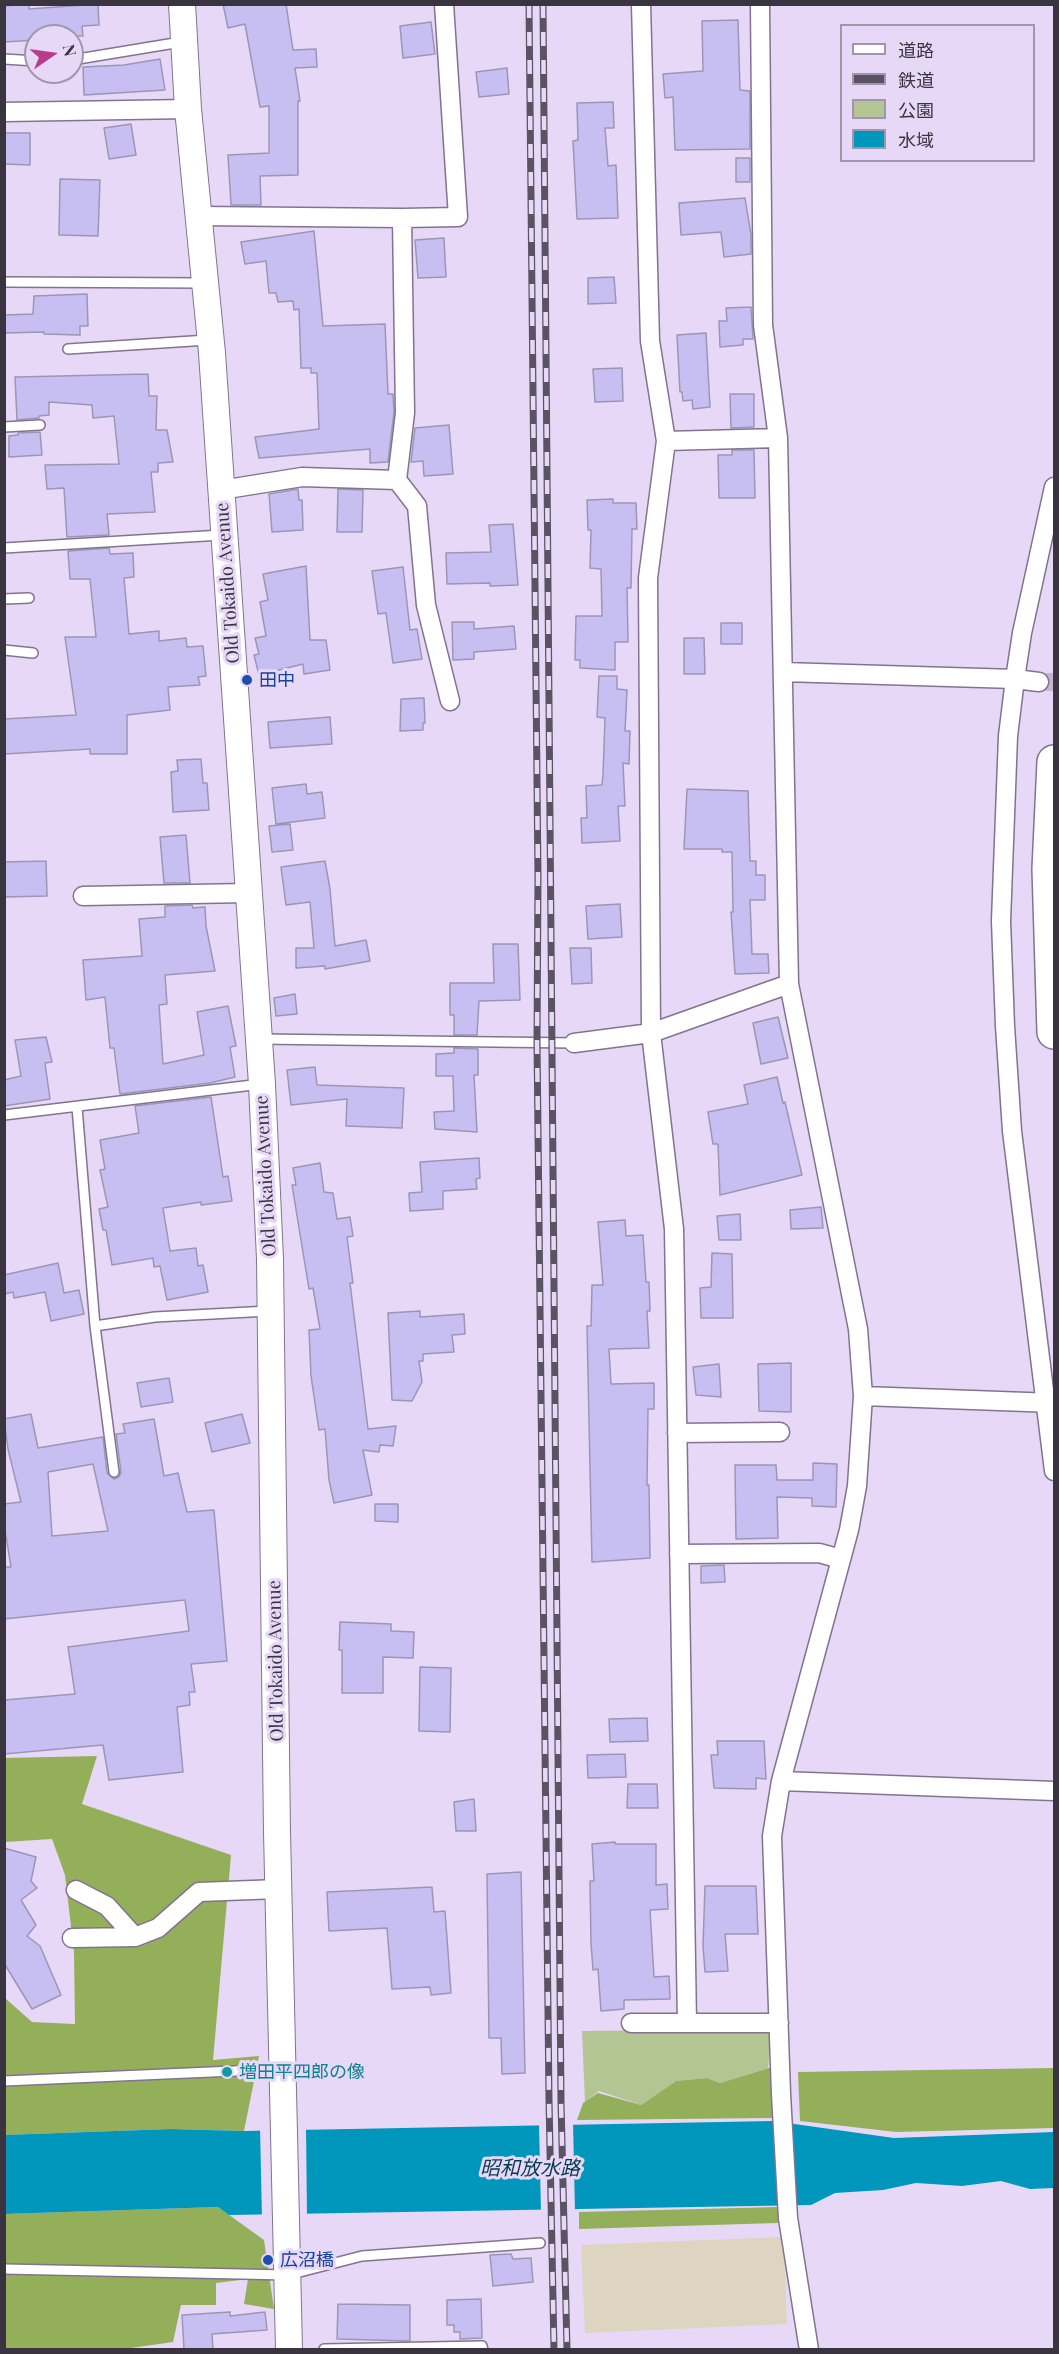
<!DOCTYPE html>
<html>
<head>
<meta charset="utf-8">
<style>
	body { margin:0 }
	#map { position:relative; width:1059px; height:2354px; overflow:hidden; background:#e8d8f7; font-family:"Playfair Display","Noto Sans JP",serif }
	canvas { display:block }
	.frame { position:absolute; inset:0; border:6px solid #3a3440; pointer-events:none }
	.legend { position:absolute; left:840px; top:24px; width:195px; height:138px; box-sizing:border-box; background:#e8d8f7; border:2px solid #a296ae; margin:0; padding:8px 10px; list-style:none; font-size:18px; color:#3a3440 }
	.legend li { display:flex; align-items:center; gap:12px; height:30px }
	.legend b { width:30px; border:2px solid #a296ae }
	.north { position:absolute; left:24px; top:24px; width:60px; height:60px; box-sizing:border-box; background:#e8d8f7; border:2px solid #a296ae; border-radius:50%; rotate:77deg; font-size:16px; font-weight:700; line-height:24px; text-align:center; color:#3a3440 }
	.north::after { content:''; display:block; margin:auto; width:21px; height:27px; background:#b73c8d; clip-path:polygon(50% 0,100% 100%,50% 72%,0 100%) }
</style>
</head>
<body>
<div id="map">
<canvas width="1059" height="2354"></canvas>
<div class="frame"></div>
<ul class="legend">
<li><b style="height:8px;background:#fff"></b>道路</li>
<li><b style="height:8px;background:#5a5362"></b>鉄道</li>
<li><b style="height:16px;background:#b3c592"></b>公園</li>
<li><b style="height:16px;background:#0197bc"></b>水域</li>
</ul>
<div class="north">N</div>
</div>
<script>
const c = document.querySelector('canvas').getContext('2d');
c.lineJoin = 'round';
function fill(path, color) { c.fillStyle = color; c.fill(path, 'evenodd'); }
const toPath = rows => new Path2D(rows.map(r => 'M' + r).join(''));
function strokePath(path, color, width, dash) { c.strokeStyle = color; c.lineWidth = width; c.lineCap = dash ? 'butt' : 'round'; c.setLineDash(dash || []); c.stroke(path); }
function write(font, color, halo, rows, align = 'center') {
  c.font = font + ' "Playfair Display","Noto Sans JP",serif'; c.lineWidth = 6; c.setLineDash([]); c.textBaseline = 'middle'; c.strokeStyle = halo; c.fillStyle = color; for (const [text, x, y, turn = 0] of rows) {
    c.save(); c.translate(x, y); c.rotate((+turn || 0) * Math.PI / 180); c.textAlign = isNaN(turn) ? turn : align; if (halo) c.strokeText(text, 0, 0); c.fillText(text, 0, 0); c.restore();
  }
}
const industrial = toPath([
	[784,2237,787,2324,585,2333,581,2245]
]);
const green = toPath([
	[772,2029,768,2068,720,2083,707,2078,676,2081,641,2105,599,2091,585,2102,582,2031]
]);
const forest = toPath([
	[97,1756,82,1804,231,1855,213,2060,259,2056,244,2131,171,2129,5,2135,5,1998,32,2022,75,2024,74,1952,65,1875,52,1839,5,1842,4,1758],
	[772,2067,772,2118,577,2120,583,2103,598,2093,641,2105,676,2081,707,2078,720,2083],
	[1054,2068,1054,2128,896,2132,800,2121,798,2072],
	[218,2207,264,2240,274,2309,244,2304,248,2279,216,2283,216,2305,181,2305,173,2342,124,2349,5,2349,4,2214],
	[778,2207,778,2223,579,2229,579,2212]
]);
const water = toPath([
	[773,2121,894,2138,1054,2132,1054,2188,1030,2189,1001,2181,962,2186,916,2183,883,2190,835,2193,811,2205,229,2215,218,2207,5,2214,4,2135,171,2129,244,2131]
]);
const pier = toPath([
	[573,2122,575,2212,541,2213,539,2123],
	[306,2127,307,2217,262,2218,260,2128]
]);
const building = toPath([
	[29,4,29,9,98,4,99,25,82,26,83,36,36,36,36,40,4,42,4,6,29,4],
	[223,4,286,4,293,50,316,49,317,67,295,68,300,101,298,101,298,175,260,176,261,205,231,205,228,155,269,153,269,106,260,107,245,24,228,28,223,4],
	[738,20,740,90,750,91,750,149,675,150,673,97,665,98,663,74,703,71,702,21,738,20],
	[431,22,435,54,403,58,400,26,431,22],
	[160,59,165,90,84,95,83,67,124,65,160,59],
	[507,68,509,94,479,97,476,72,507,68],
	[613,102,614,128,605,128,608,166,616,165,618,218,577,219,573,141,578,140,577,103,613,102],
	[131,124,136,155,109,159,104,128,131,124],
	[4,133,30,133,30,165,4,164,4,133],
	[736,158,750,158,750,182,736,182,736,158],
	[60,179,100,180,98,236,59,235,60,179],
	[745,198,751,235,751,254,724,257,721,232,681,235,679,203,745,198],
	[314,231,323,326,385,324,388,394,393,394,394,412,388,462,370,463,370,449,259,458,255,437,319,429,317,373,311,373,311,368,301,368,299,309,294,310,293,301,278,302,276,293,269,293,266,261,245,264,241,242,314,231],
	[444,238,446,277,418,278,415,240,444,238],
	[614,277,616,303,588,304,588,278,614,277],
	[87,294,88,326,80,326,80,335,44,334,44,332,4,333,4,315,33,314,34,296,87,294],
	[751,307,753,339,743,339,743,345,720,347,719,321,727,321,726,308,751,307],
	[706,333,710,407,693,409,692,400,683,401,682,392,680,392,677,335,706,333],
	[622,368,623,401,595,402,593,369,622,368],
	[148,374,149,396,157,396,156,430,167,430,173,462,158,463,158,472,151,472,155,512,107,514,109,535,67,537,64,488,47,489,45,465,119,464,114,416,93,418,92,405,49,402,49,415,39,416,39,418,17,420,15,377,148,374],
	[730,394,754,394,754,427,731,428,730,394],
	[449,425,453,474,424,476,423,461,411,462,415,428,449,425],
	[40,432,42,455,9,457,9,436,18,435,18,433,40,432],
	[732,450,754,450,755,498,719,498,718,455,732,455,732,450],
	[298,489,299,500,302,500,303,530,272,532,269,494,298,489],
	[338,489,363,490,362,532,337,532,338,489],
	[613,499,613,503,636,503,637,529,632,529,631,588,627,588,628,642,615,642,615,670,580,668,580,660,575,660,576,616,602,616,601,569,590,568,591,530,588,530,587,500,613,499],
	[513,524,518,585,490,586,490,583,447,584,446,553,491,552,489,525,513,524],
	[109,548,110,554,133,553,134,577,124,578,129,634,159,631,159,641,186,638,187,647,203,646,206,676,198,677,200,685,168,687,170,710,127,715,127,754,90,754,90,749,4,754,4,719,76,715,65,637,96,637,90,579,70,579,68,551,109,548],
	[306,566,310,640,326,640,330,670,304,674,303,664,259,675,254,655,259,654,255,638,266,636,260,602,268,600,263,574,306,566],
	[403,567,410,630,417,629,422,659,393,663,386,613,378,614,372,571,403,567],
	[452,622,474,622,474,629,514,626,516,649,474,652,474,659,453,660,452,622],
	[721,623,742,623,742,644,721,644,721,623],
	[684,638,704,638,705,674,684,674,684,638],
	[599,676,617,676,617,689,627,690,625,731,630,731,629,764,623,763,625,806,618,806,620,841,582,843,581,818,587,818,586,786,602,785,603,775,605,718,597,717,599,676],
	[424,698,425,723,423,723,423,730,400,731,401,699,424,698],
	[330,717,332,744,270,748,268,722,330,717],
	[201,759,203,783,207,783,209,810,173,812,171,772,178,771,177,760,201,759],
	[306,784,307,794,322,792,325,818,276,824,272,788,306,784],
	[687,789,748,791,750,861,756,861,756,875,765,875,765,900,750,900,752,954,768,954,769,973,735,974,731,912,733,912,732,852,722,852,722,849,684,849,687,789],
	[290,824,293,850,272,852,269,826,290,824],
	[186,835,190,883,164,883,160,837,186,835],
	[46,861,47,896,4,897,4,862,46,861],
	[325,861,330,889,335,946,366,940,370,961,325,969,325,966,296,968,296,948,314,948,310,902,286,905,281,867,325,861],
	[620,904,622,937,588,939,586,906,620,904],
	[192,905,193,908,205,907,206,926,215,971,165,975,167,1004,159,1005,163,1064,204,1055,197,1012,228,1006,236,1046,230,1047,235,1077,210,1083,120,1094,114,1048,110,1048,105,997,86,1000,83,960,142,956,139,919,165,917,165,906,192,905],
	[493,944,518,944,520,1000,479,1001,477,1035,454,1035,454,1015,450,1015,450,983,494,983,493,944],
	[570,948,591,948,592,983,572,984,570,948],
	[295,994,297,1014,276,1016,274,998,295,994],
	[778,1017,788,1058,761,1064,753,1023,778,1017],
	[46,1037,52,1062,45,1063,50,1099,4,1106,4,1080,21,1076,15,1040,46,1037],
	[454,1048,478,1049,478,1075,474,1075,477,1132,435,1129,434,1112,454,1111,453,1076,436,1076,436,1054,454,1053,454,1048],
	[315,1067,317,1085,404,1088,402,1128,346,1126,347,1099,291,1105,287,1070,315,1067],
	[777,1077,783,1103,785,1102,802,1175,720,1195,718,1144,713,1144,708,1112,748,1104,744,1085,777,1077],
	[211,1097,223,1177,228,1176,232,1201,201,1205,201,1202,163,1208,170,1251,196,1248,198,1266,203,1265,208,1292,167,1300,160,1266,154,1267,153,1258,112,1265,106,1230,103,1230,99,1209,108,1207,100,1170,105,1169,100,1140,139,1133,135,1106,211,1097],
	[479,1158,480,1178,476,1179,477,1189,443,1191,443,1209,410,1211,409,1193,422,1192,420,1162,479,1158],
	[320,1163,324,1192,333,1193,337,1219,350,1217,353,1236,347,1237,353,1283,350,1283,368,1429,396,1426,393,1446,380,1445,379,1452,363,1450,372,1495,334,1503,329,1480,325,1429,319,1430,311,1376,309,1330,320,1329,313,1288,309,1289,292,1185,296,1185,293,1168,320,1163],
	[821,1207,823,1228,791,1229,790,1210,821,1207],
	[740,1214,741,1240,719,1240,717,1216,740,1214],
	[625,1220,626,1236,643,1235,646,1282,649,1282,650,1311,647,1311,649,1348,609,1349,611,1384,654,1383,654,1409,648,1409,647,1485,649,1485,650,1558,592,1562,587,1326,591,1326,592,1285,603,1285,598,1222,625,1220],
	[712,1253,732,1254,733,1318,701,1318,700,1288,711,1287,712,1253],
	[58,1263,64,1293,79,1290,84,1314,51,1321,45,1292,14,1298,13,1292,4,1294,4,1275,58,1263],
	[420,1311,420,1317,464,1314,465,1334,452,1335,454,1352,423,1354,423,1361,419,1361,422,1382,412,1401,392,1400,388,1313,420,1311],
	[791,1363,791,1412,759,1411,758,1364,791,1363],
	[719,1364,721,1397,696,1395,693,1367,719,1364],
	[169,1378,173,1402,141,1407,137,1383,169,1378],
	[31,1414,38,1448,103,1437,107,1473,114,1479,119,1477,121,1472,116,1434,125,1433,123,1424,154,1419,164,1476,178,1473,187,1512,214,1510,227,1661,191,1664,195,1692,189,1692,190,1705,177,1707,183,1772,109,1780,103,1745,4,1754,4,1700,75,1694,68,1647,189,1631,185,1600,4,1619,4,1567,11,1567,4,1524,4,1504,21,1502,8,1449,4,1419,31,1414],
	[93,1464,108,1531,52,1536,48,1472,93,1464],
	[242,1414,250,1443,212,1452,205,1423,242,1414],
	[813,1463,837,1464,836,1507,812,1506,812,1498,777,1497,778,1538,736,1539,735,1465,776,1465,777,1480,813,1480,813,1463],
	[375,1504,398,1504,398,1522,375,1521,375,1504],
	[724,1565,725,1582,701,1583,701,1566,724,1565],
	[340,1622,391,1624,391,1631,414,1632,413,1658,383,1657,383,1693,342,1693,342,1650,339,1650,340,1622],
	[420,1667,451,1668,450,1732,419,1731,420,1667],
	[647,1718,648,1741,610,1742,609,1719,647,1718],
	[717,1741,764,1741,766,1779,756,1778,756,1789,714,1788,711,1755,718,1755,717,1741],
	[625,1754,626,1777,588,1778,587,1755,625,1754],
	[628,1784,657,1784,658,1808,627,1808,628,1784],
	[474,1799,476,1831,456,1831,454,1802,474,1799],
	[615,1842,615,1844,656,1844,656,1885,667,1884,668,1909,650,1910,654,1977,669,1976,670,1999,624,2000,624,2009,601,2011,598,1969,593,1970,591,1943,590,1881,594,1881,592,1844,615,1842],
	[4,1848,36,1857,31,1881,37,1888,21,1900,36,1925,27,1936,40,1946,61,1995,32,2009,4,1963,4,1848],
	[521,1872,525,2073,502,2074,501,2038,489,2038,487,1874,521,1872],
	[705,1886,756,1886,758,1934,725,1934,728,1971,705,1972,703,1946,705,1886],
	[432,1887,434,1912,445,1911,451,1993,431,1995,430,1987,392,1989,387,1928,329,1931,327,1892,432,1887],
	[511,2254,513,2259,531,2258,533,2282,493,2286,490,2255,511,2254],
	[481,2299,482,2338,460,2339,460,2332,454,2332,454,2325,447,2325,447,2300,481,2299],
	[338,2304,410,2305,410,2341,337,2339,338,2304],
	[230,2312,230,2316,265,2312,267,2330,212,2334,213,2349,184,2349,182,2315,230,2312]
]);
const streetTunnel = toPath([
	[1039,682,1054,682]
]);
const lane = toPath([
	[4,59,36,61],
	[72,60,181,42],
	[4,282,203,283],
	[68,349,208,340],
	[4,427,40,425],
	[4,548,222,535],
	[4,599,29,598],
	[4,650,33,653],
	[260,1039,574,1043],
	[77,1107,95,1326,114,1472],
	[4,1115,261,1084],
	[95,1326,155,1317,269,1311],
	[4,2081,280,2069],
	[4,2269,288,2275,362,2256,540,2243],
	[324,2349,482,2346,483,2350]
]);
const street = toPath([
	[444,4,458,217,402,218,405,413,397,480,417,506,426,605,450,701],
	[641,4,650,341,666,441,648,578,651,1033,674,1229,687,2023,779,2023],
	[760,4,763,325,778,438,789,984,858,1329,863,1396,857,1486,849,1530,781,1781,772,1836,781,2094,788,2218,809,2350],
	[4,112,188,109],
	[200,216,402,218],
	[666,441,778,438],
	[1054,487,1022,633,1015,679,1008,736,1001,921,1005,1026,1012,1131,1054,1471],
	[221,490,302,477,397,480],
	[783,672,1015,679,1039,682],
	[83,896,247,893],
	[574,1043,651,1033,789,984],
	[863,1396,1054,1403],
	[677,1433,780,1432],
	[679,1554,819,1553,841,1559],
	[781,1781,1054,1791],
	[76,1890,107,1906,135,1937],
	[72,1938,135,1937,158,1928,199,1892,279,1889],
	[631,2023,687,2023]
]);
const secondary = toPath([
	[182,4,188,109,212,353,262,1084,270,1259,277,1832,289,2350]
]);
const highway = toPath([
	[1054,762,1049,869,1054,1032]
]);
const rail = toPath([
	[529,4,538,877,537,1043,549,2100,554,2350],
	[543,4,561,2102,567,2350]
]);
const markers = [
	[247,680,6,"#1a4fb4"],
	[227,2072,6,"#0f9aa8"],
	[268,2260,6,"#1a4fb4"]
];
const streetNames = [
	["Old Tokaido Avenue",228,583,-94],
	["Old Tokaido Avenue",266,1176,-93],
	["Old Tokaido Avenue",276,1661,-91]
];
const transitNames = [
	["田中",259,680],
	["広沼橋",280,2260]
];
const cultureNames = [
	["増田平四郎の像",239,2072]
];
const waterNames = [
	["昭和放水路",530,2169]
];
fill(industrial, '#ddd5c0');
fill(green, '#b3c592');
fill(forest, '#94af59');
fill(water, '#0197bc');
fill(pier, '#e8d8f7');
fill(building, '#c7bff2');
strokePath(building, '#9b96b5', 1.5);
strokePath(streetTunnel, '#c5b7d2', 18, [18, 9]);
strokePath(lane, '#827390', 12);
strokePath(street, '#827390', 21);
strokePath(secondary, '#827390', 28);
strokePath(highway, '#827390', 36);
strokePath(lane, '#fff', 9);
strokePath(street, '#fff', 18);
strokePath(secondary, '#fff', 26);
strokePath(highway, '#fff', 33);
strokePath(rail, '#5a5362', 7);
strokePath(rail, '#e8d8f7', 4.5, [14]);
for (const [x, y, r, color] of markers) { const dot = new Path2D(); dot.arc(x, y, r, 0, 2 * Math.PI); c.fillStyle = color; c.fill(dot); strokePath(dot, '#e8d8f7', 2); }
write('18px', '#3a3440', '#e8d8f7', streetNames);
write('18px', '#164399', '#e8d8f7', transitNames, 'left');
write('18px', '#0d838f', '#e8d8f7', cultureNames, 'left');
write('italic 20px', '#053c4c', '#e8d8f7', waterNames);
</script>
</body>
</html>
